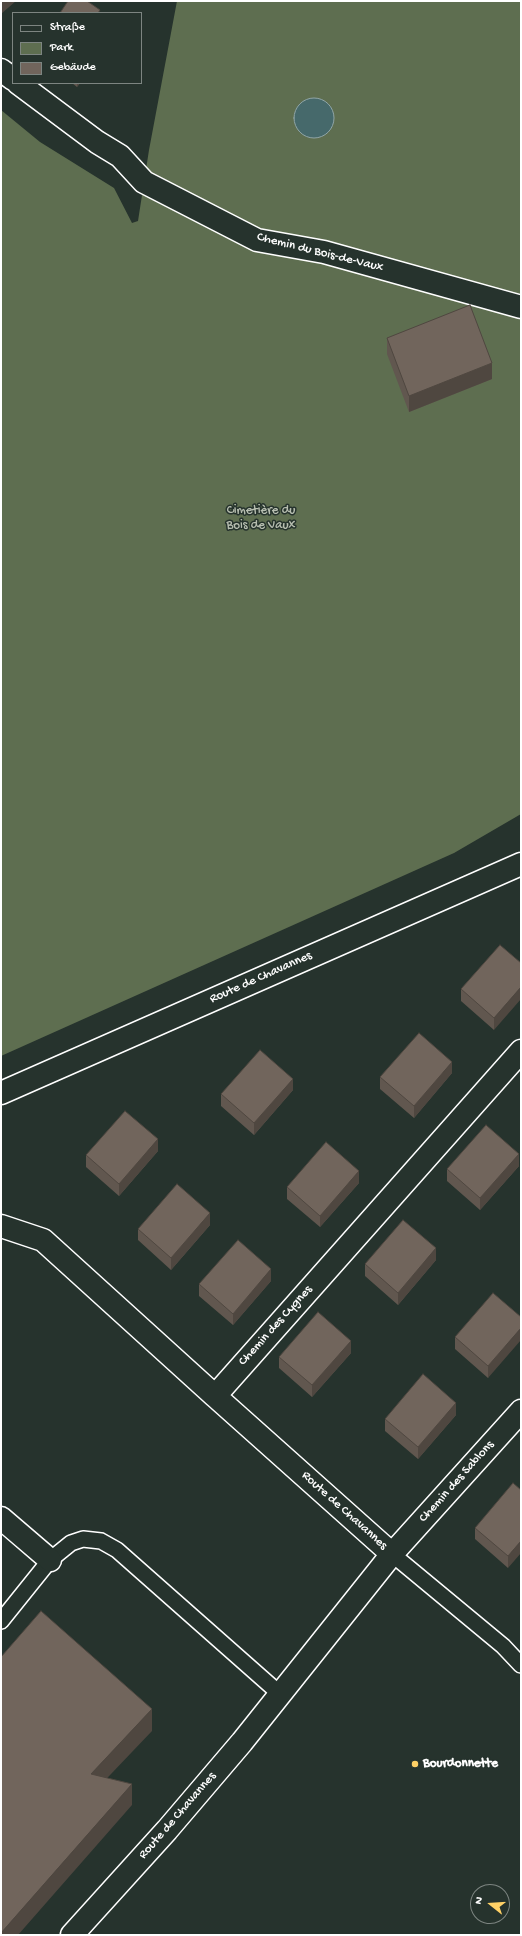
<!DOCTYPE html>
<html>
<head>
<meta charset="utf-8">
<style>
	body { margin:0 }
	#map { position:relative; width:522px; height:1936px; overflow:hidden; background:#26332d; font-family:"Gochi Hand",sans-serif }
	canvas { display:block }
	.frame { position:absolute; inset:0; border:2px solid #fff; pointer-events:none }
	.legend { position:absolute; left:12px; top:12px; width:130px; height:72px; box-sizing:border-box; background:#26332d; border:1px solid #7d8581; margin:0; padding:5px 7px; list-style:none; font-size:12px; color:#fff }
	.legend li { display:flex; align-items:center; gap:8px; height:20px }
	.legend b { width:20px; border:1px solid #7d8581 }
	.north { position:absolute; left:470px; top:1884px; width:40px; height:40px; box-sizing:border-box; background:#26332d; border:1px solid #7d8581; border-radius:50%; rotate:287deg; font-size:11px; font-weight:700; line-height:16px; text-align:center; color:#fff }
	.north::after { content:''; display:block; margin:auto; width:14px; height:18px; background:#ffd166; clip-path:polygon(50% 0,100% 100%,50% 72%,0 100%) }
</style>
</head>
<body>
<div id="map">
<canvas width="522" height="1936"></canvas>
<div class="frame"></div>
<ul class="legend">
<li><b style="height:5px;background:#26332d"></b>Straße</li>
<li><b style="height:11px;background:#5e6e50"></b>Park</li>
<li><b style="height:11px;background:#71655c"></b>Gebäude</li>
</ul>
<div class="north">N</div>
</div>
<script>
const c = document.querySelector('canvas').getContext('2d');
c.lineJoin = 'round';
function fill(path, color) { c.fillStyle = color; c.fill(path, 'evenodd'); }
const toPath = rows => new Path2D(rows.map(r => 'M' + r).join(''));
function strokePath(path, color, width, dash) { c.strokeStyle = color; c.lineWidth = width; c.lineCap = dash ? 'butt' : 'round'; c.setLineDash(dash || []); c.stroke(path); }
function write(font, color, halo, rows, align = 'center') {
  c.font = font + ' "Gochi Hand",sans-serif'; c.lineWidth = 3; c.setLineDash([]); c.textBaseline = 'middle'; c.strokeStyle = halo; c.fillStyle = color; for (const [text, x, y, turn = 0] of rows) {
    c.save(); c.translate(x, y); c.rotate((+turn || 0) * Math.PI / 180); c.textAlign = isNaN(turn) ? turn : align; if (halo) c.strokeText(text, 0, 0); c.fillText(text, 0, 0); c.restore();
  }
}
const green = toPath([
	[177,1,521,1,521,814,454,853,1,1056,1,110,40,142,114,188,132,223,138,221,149,150]
]);
const water = toPath([
	'294 118a20 20 0 1 1 40 0a20 20 0 1 1-40 0Z'
]);
const lane = toPath([
	[392,1554,503,1646,521,1665],
	[1,1621,50,1560,71,1543,83,1539,101,1541,117,1550,280,1694]
]);
const street = toPath([
	[1,70,13,79],
	[18,83,97,142,120,156,144,182,257,240,324,252,521,307],
	[1,1226,43,1240,215,1396,521,1051],
	[215,1396,392,1554],
	[1,1518,50,1560],
	[72,1935,167,1830,242,1742,392,1554,521,1411]
]);
const secondary = toPath([
	[1,1093,521,864]
]);
const wall = toPath([
	[72,83,80,83,77,87],
	[387,338,492,379,409,412,387,354],
	[500,945,494,1030,461,1001,461,989],
	[452,1073,414,1118,380,1089,380,1077],
	[293,1090,254,1135,221,1106,221,1094],
	[158,1151,119,1196,86,1167,86,1155],
	[519,1166,480,1210,447,1181,447,1169],
	[359,1183,320,1227,287,1199,287,1187],
	[210,1225,171,1270,138,1240,138,1229],
	[436,1260,398,1305,365,1276,365,1264],
	[271,1281,233,1325,199,1296,199,1284],
	[521,1317,488,1378,455,1349,455,1337],
	[351,1353,312,1397,279,1368,279,1357],
	[456,1415,418,1459,385,1431,385,1419],
	[521,1490,508,1568,475,1539,475,1528]
]);
const shadedWall = toPath([
	[1,1,16,1,1,14],
	[77,83,80,83,77,87],
	[492,363,492,379,409,412,409,396],
	[521,987,521,999,494,1030,494,1018],
	[452,1062,452,1073,414,1118,414,1106],
	[293,1079,293,1090,254,1135,254,1123],
	[158,1139,158,1151,119,1196,119,1184],
	[519,1154,519,1166,480,1210,480,1198],
	[359,1171,359,1183,320,1227,320,1216],
	[210,1213,210,1225,171,1270,171,1258],
	[436,1248,436,1260,398,1305,398,1293],
	[271,1269,271,1281,233,1325,233,1314],
	[521,1328,521,1340,488,1378,488,1366],
	[351,1341,351,1353,312,1397,312,1385],
	[456,1403,456,1415,418,1459,418,1447],
	[521,1541,521,1553,508,1568,508,1556],
	[152,1709,152,1731,91,1795,91,1774],
	[132,1784,132,1805,18,1935,1,1935,1,1933]
]);
const building = toPath([
	[68,1,87,1,100,10,98,13,60,13,68,1],
	[470,305,492,363,409,396,387,338,470,305],
	[500,945,521,963,521,987,494,1018,461,989,500,945],
	[419,1033,452,1062,414,1106,380,1077,419,1033],
	[260,1050,293,1079,254,1123,221,1094,260,1050],
	[125,1111,158,1139,119,1184,86,1155,125,1111],
	[486,1125,519,1154,480,1198,447,1169,486,1125],
	[326,1142,359,1171,320,1216,287,1187,326,1142],
	[177,1184,210,1213,171,1258,138,1229,177,1184],
	[403,1220,436,1248,398,1293,365,1264,403,1220],
	[238,1240,271,1269,233,1314,199,1284,238,1240],
	[493,1293,521,1317,521,1328,488,1366,455,1337,493,1293],
	[318,1312,351,1341,312,1385,279,1357,318,1312],
	[423,1374,456,1403,418,1447,385,1419,423,1374],
	[513,1483,521,1490,521,1541,508,1556,475,1528,513,1483],
	[41,1611,152,1709,91,1774,132,1784,1,1933,1,1657,41,1611]
]);
const markers = [
	[415,1764,4,"#ffd166"]
];
const streetNames = [
	["Chemin du Bois-de-Vaux",320,253,14],
	["Route de Chavannes",261,978,-24],
	["Chemin des Cygnes",276,1326,-48],
	["Chemin des Sablons",457,1482,-48],
	["Route de Chavannes",344,1511,42],
	["Route de Chavannes",178,1816,-49]
];
const parkNames = [
	["Cimetière du",261,511],
	["Bois de Vaux",261,526]
];
const poiNames = [
	["Bourdonnette",423,1764]
];
fill(green, '#5e6e50');
fill(water, '#46696b');
strokePath(water, '#90a5a6', 1);
strokePath(lane, '#fff', 18);
strokePath(street, '#fff', 25);
strokePath(secondary, '#fff', 25);
strokePath(lane, '#26332d', 15);
strokePath(street, '#26332d', 22);
strokePath(secondary, '#26332d', 22);
fill(wall, '#61574f');
fill(shadedWall, '#4f4740');
fill(building, '#71655c');
strokePath(building, '#4f4740', 1);
for (const [x, y, r, color] of markers) { const dot = new Path2D(); dot.arc(x, y, r, 0, 2 * Math.PI); c.fillStyle = color; c.fill(dot); strokePath(dot, '#26332d', 1.5); }
write('13px', '#fff', '#26332d', streetNames);
write('13px', '#b7beb0', '#26332d', parkNames);
write('bold 13px', '#fff', '#26332d', poiNames, 'left');
</script>
</body>
</html>
